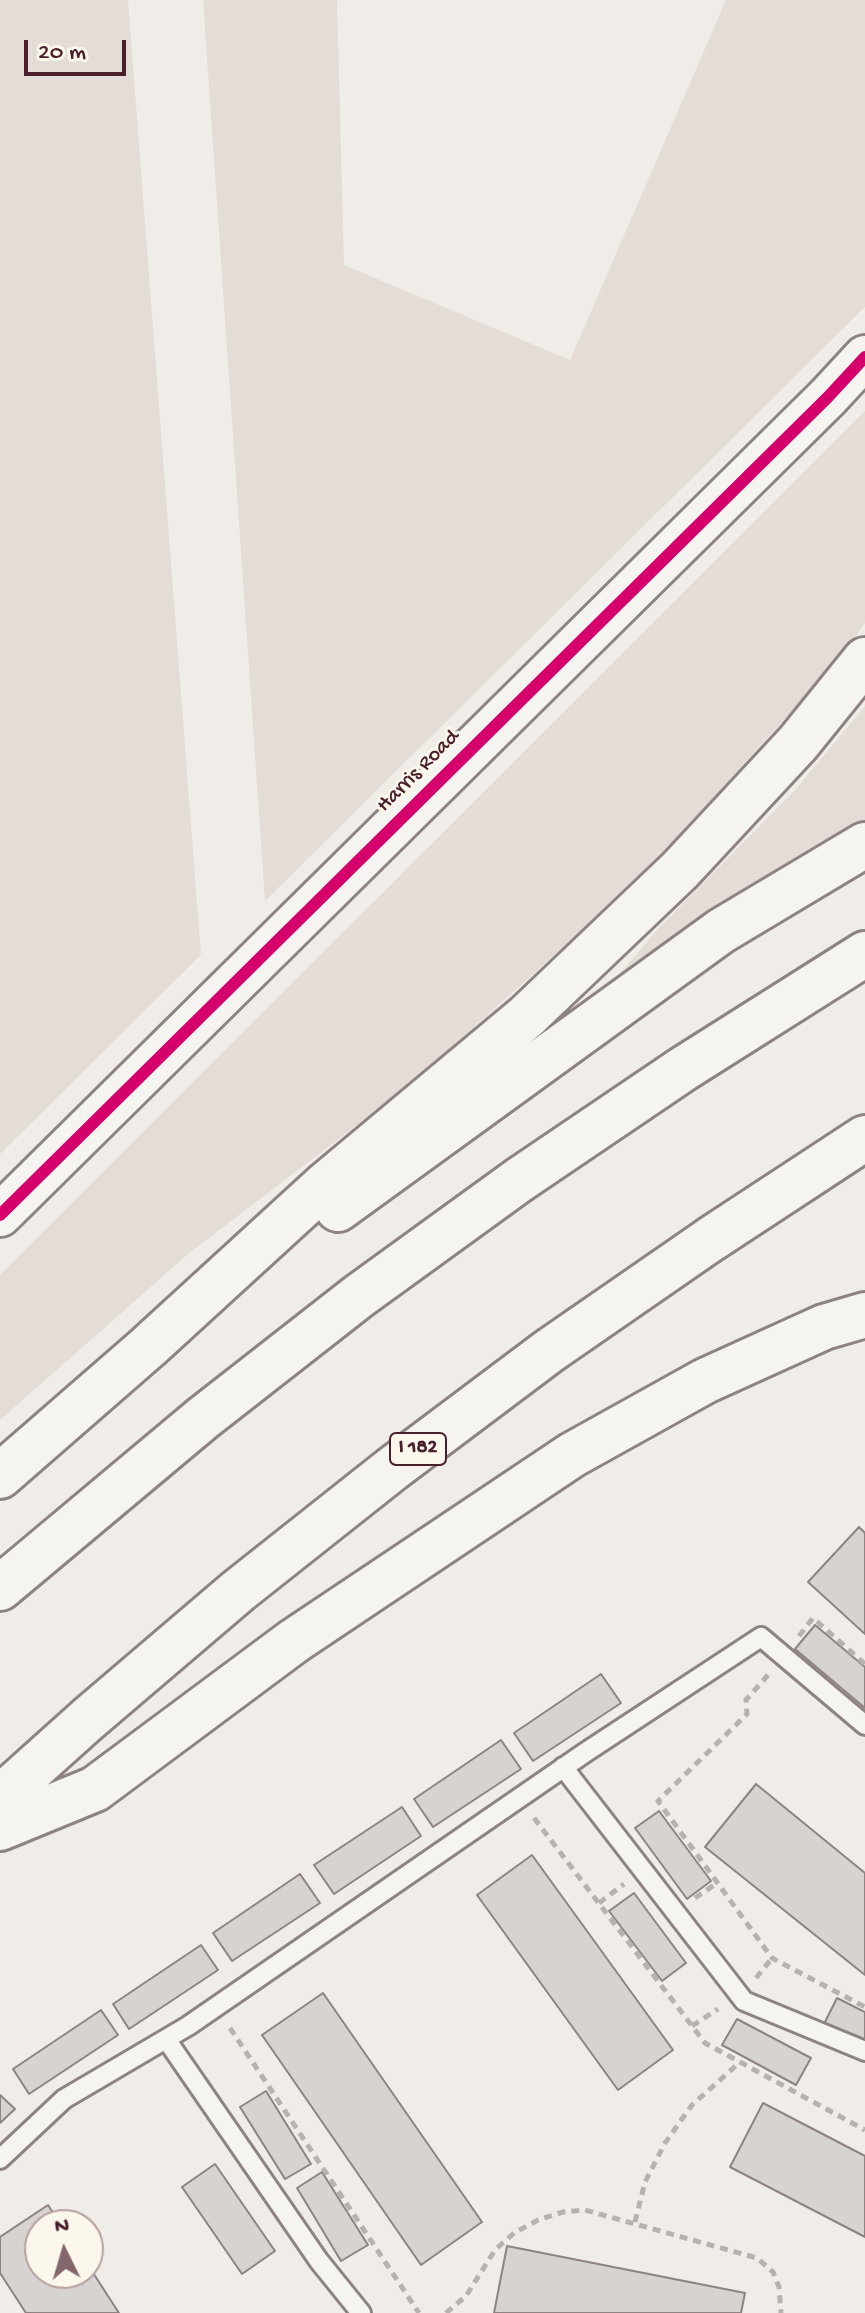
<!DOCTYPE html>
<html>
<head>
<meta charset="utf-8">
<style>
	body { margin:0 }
	#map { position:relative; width:865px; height:2313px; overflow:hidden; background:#f0ede8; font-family:"Gochi Hand",sans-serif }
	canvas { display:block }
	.north { position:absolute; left:24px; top:2209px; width:80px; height:80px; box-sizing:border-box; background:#fbf7ec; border:2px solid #b4a19f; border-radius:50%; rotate:355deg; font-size:22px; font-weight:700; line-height:32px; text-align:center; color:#4a1f2b }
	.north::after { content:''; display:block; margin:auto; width:28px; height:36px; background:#84676d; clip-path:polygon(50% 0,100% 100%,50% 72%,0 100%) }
	.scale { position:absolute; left:24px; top:40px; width:102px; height:36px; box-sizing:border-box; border:4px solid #4a1f2b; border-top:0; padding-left:10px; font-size:24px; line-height:28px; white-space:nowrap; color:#4a1f2b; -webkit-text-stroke:6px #fbf7ec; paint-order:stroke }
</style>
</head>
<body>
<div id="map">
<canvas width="865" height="2313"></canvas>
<div class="north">N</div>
<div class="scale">20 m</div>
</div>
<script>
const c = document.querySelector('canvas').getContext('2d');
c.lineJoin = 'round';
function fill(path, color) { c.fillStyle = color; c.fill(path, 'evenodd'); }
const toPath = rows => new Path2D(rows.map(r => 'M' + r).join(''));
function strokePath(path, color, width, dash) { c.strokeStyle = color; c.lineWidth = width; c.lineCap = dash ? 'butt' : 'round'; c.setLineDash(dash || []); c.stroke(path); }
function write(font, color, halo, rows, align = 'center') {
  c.font = font + ' "Gochi Hand",sans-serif'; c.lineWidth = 6; c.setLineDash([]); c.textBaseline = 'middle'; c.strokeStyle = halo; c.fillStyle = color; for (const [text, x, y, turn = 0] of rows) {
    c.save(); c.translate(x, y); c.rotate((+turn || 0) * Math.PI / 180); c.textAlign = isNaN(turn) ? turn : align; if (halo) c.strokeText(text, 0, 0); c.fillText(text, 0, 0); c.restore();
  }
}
const green = toPath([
	[0,0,128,0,201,955,0,1154],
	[203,0,337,0,344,265,570,360,726,0,865,0,865,307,265,901],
	[865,411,865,623,841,657,639,879,408,1086,188,1254,0,1420,0,1275],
	[865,706,865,835,603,994,656,931,795,790]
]);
const building = toPath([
	[859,1527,865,1533,865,1634,808,1582,859,1527],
	[815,1625,865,1667,865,1708,795,1649,815,1625],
	[601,1674,621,1703,533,1761,514,1733,601,1674],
	[501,1740,521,1769,433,1827,414,1799,501,1740],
	[756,1784,865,1873,865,1975,705,1847,756,1784],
	[402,1807,421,1836,334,1894,314,1865,402,1807],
	[659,1811,711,1881,687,1899,635,1828,659,1811],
	[532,1855,673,2050,618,2090,477,1895,532,1855],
	[300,1874,320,1903,232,1961,213,1933,300,1874],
	[634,1893,686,1963,662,1981,609,1911,634,1893],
	[201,1945,218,1970,129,2029,113,2004,201,1945],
	[323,1993,482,2222,421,2265,262,2035,323,1993],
	[837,1998,865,2012,865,2044,824,2024,837,1998],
	[101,2010,118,2035,29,2094,13,2069,101,2010],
	[737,2019,811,2058,796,2085,722,2045,737,2019],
	[266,2091,311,2164,285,2179,240,2107,266,2091],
	[0,2095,15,2109,0,2123,0,2095],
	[763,2103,865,2156,865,2237,730,2167,763,2103],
	[215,2164,275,2251,242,2274,182,2187,215,2164],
	[322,2172,368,2245,341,2261,297,2188,322,2172],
	[48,2205,61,2225,40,2225,40,2273,88,2273,88,2265,119,2313,26,2313,0,2273,0,2237,48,2205],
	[507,2246,745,2293,741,2313,494,2313,507,2246]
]);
const path = toPath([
	[799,1636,813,1618,865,1664],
	[768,1675,746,1700,747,1714,658,1801,772,1958,865,2007],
	[534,1818,705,2043,865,2130],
	[695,1898,717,1883],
	[599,1903,624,1884],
	[756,1978,772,1958],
	[692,2026,718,2009],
	[230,2028,419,2313],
	[635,2222,645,2182,665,2143,692,2105,739,2063],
	[446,2313,466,2296,495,2250,514,2233,538,2220,563,2212,585,2210,757,2258,773,2272,779,2287,781,2313]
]);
const service = toPath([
	[563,1767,744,2001,865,2051],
	[166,2039,319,2261,361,2313],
	[0,2159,64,2099,188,2026,586,1752,761,1637,865,1725]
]);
const tertiary = toPath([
	[0,1215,828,397,865,357]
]);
const motorway = toPath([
	[338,1209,721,931,865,845],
	[0,1476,148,1347,325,1185,526,1017,680,870,798,743,865,660],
	[0,1588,203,1418,359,1296,519,1180,683,1069,865,954],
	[0,1798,88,1719,238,1591,392,1469,549,1351,711,1239,865,1138],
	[0,1828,95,1789,294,1641,572,1455,705,1381,824,1327,865,1315]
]);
const cycleway = toPath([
	[0,1215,828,397,865,357]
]);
const shields = [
	[418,1449,56]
];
const shieldNames = [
	["I 182",418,1449]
];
const streetNames = [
	["Harris Road",419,772,-45]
];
fill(green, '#e4ddd7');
fill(building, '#d7d3d0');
strokePath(building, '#8d8383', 2);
strokePath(service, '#8d8383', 24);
strokePath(tertiary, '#8d8383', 48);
strokePath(motorway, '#8d8383', 50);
strokePath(path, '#b7b2b0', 5, [8, 6]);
strokePath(service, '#f5f4f0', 18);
strokePath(tertiary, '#f5f4f0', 42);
strokePath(motorway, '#f5f4f0', 44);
strokePath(cycleway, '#d6006c', 12);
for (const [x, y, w] of shields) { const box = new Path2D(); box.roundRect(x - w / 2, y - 16, w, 32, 6); c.fillStyle = '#fbf7ec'; c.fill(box); strokePath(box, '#4a1f2b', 2); }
write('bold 20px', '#4a1f2b', null, shieldNames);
write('22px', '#4a1f2b', '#fbf7ec', streetNames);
</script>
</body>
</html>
